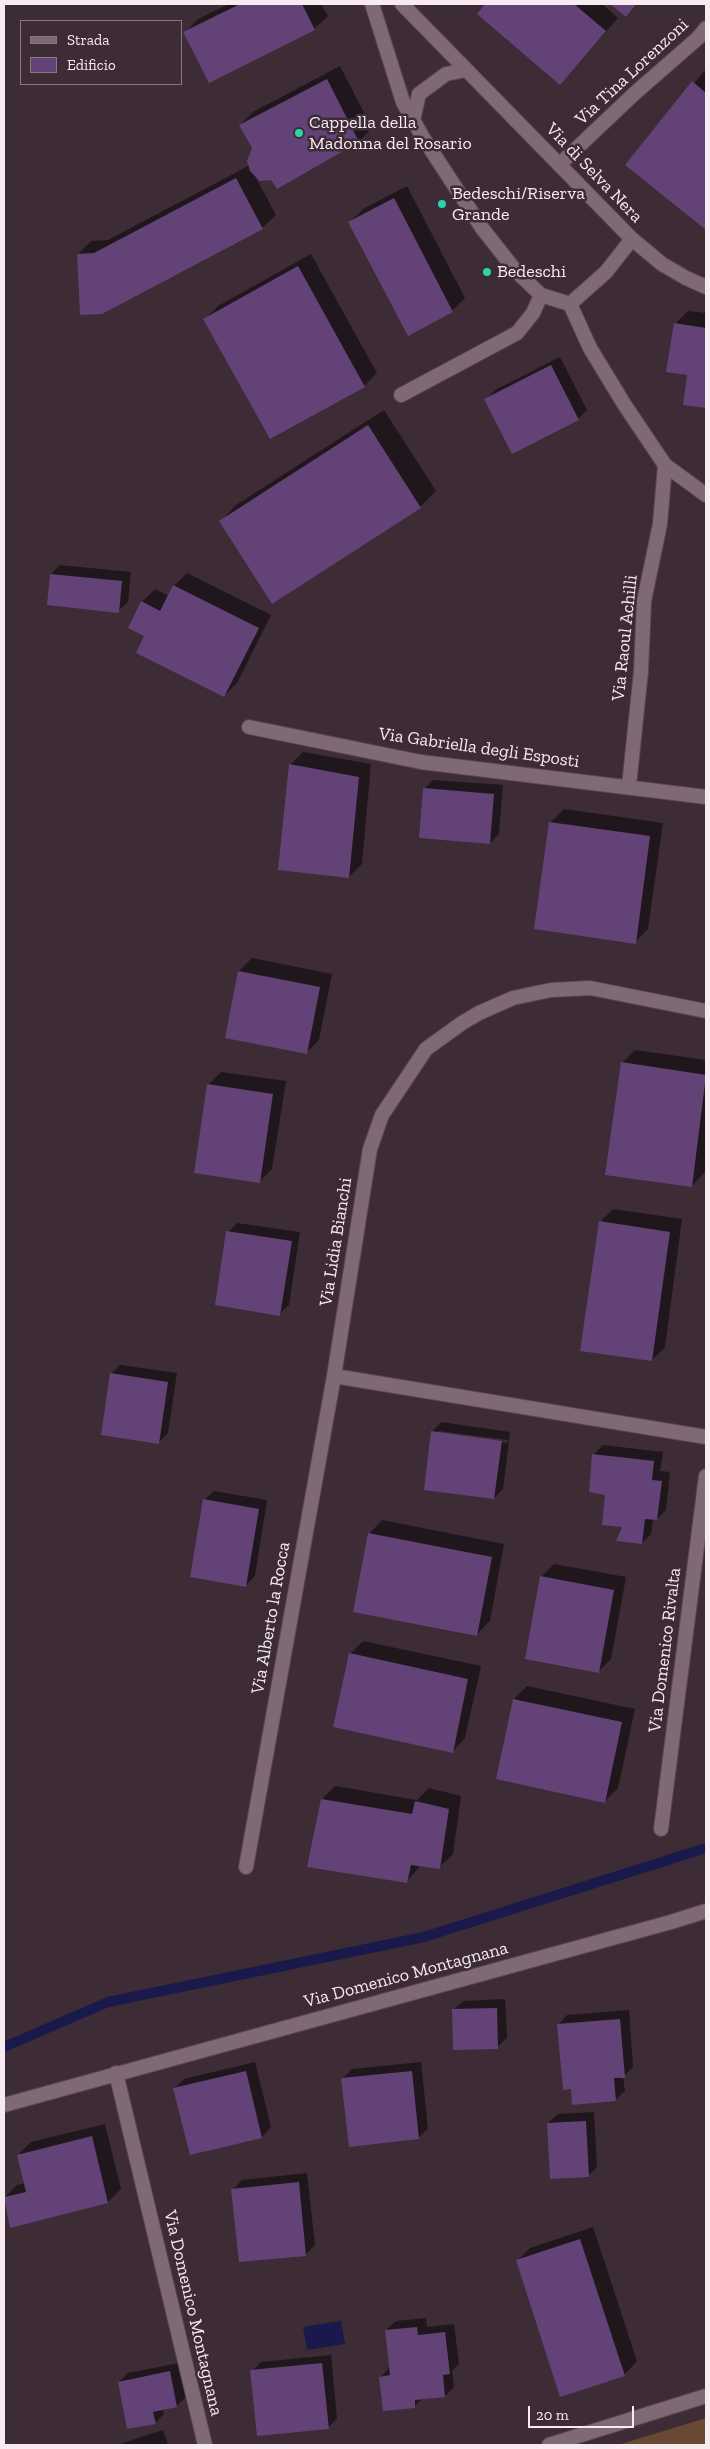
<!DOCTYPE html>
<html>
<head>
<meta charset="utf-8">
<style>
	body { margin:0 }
	#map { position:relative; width:710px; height:2449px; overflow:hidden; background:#3d2b35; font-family:"Zilla Slab",serif }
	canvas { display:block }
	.frame { position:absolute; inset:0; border:5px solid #f7ebf1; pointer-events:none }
	.legend { position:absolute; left:20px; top:20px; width:162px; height:65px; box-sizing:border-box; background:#3d2b35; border:1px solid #877880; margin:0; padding:6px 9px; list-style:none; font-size:15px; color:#f7ebf1 }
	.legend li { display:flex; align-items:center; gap:10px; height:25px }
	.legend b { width:25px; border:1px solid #877880 }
	.scale { position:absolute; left:528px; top:2406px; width:106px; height:22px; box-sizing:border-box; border:2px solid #f7ebf1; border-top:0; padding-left:6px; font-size:15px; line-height:18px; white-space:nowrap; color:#f7ebf1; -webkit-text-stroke:4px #3d2b35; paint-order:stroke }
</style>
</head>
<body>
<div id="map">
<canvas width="710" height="2449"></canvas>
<div class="frame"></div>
<ul class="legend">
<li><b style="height:6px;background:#7e6974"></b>Strada</li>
<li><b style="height:14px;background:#634377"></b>Edificio</li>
</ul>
<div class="scale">20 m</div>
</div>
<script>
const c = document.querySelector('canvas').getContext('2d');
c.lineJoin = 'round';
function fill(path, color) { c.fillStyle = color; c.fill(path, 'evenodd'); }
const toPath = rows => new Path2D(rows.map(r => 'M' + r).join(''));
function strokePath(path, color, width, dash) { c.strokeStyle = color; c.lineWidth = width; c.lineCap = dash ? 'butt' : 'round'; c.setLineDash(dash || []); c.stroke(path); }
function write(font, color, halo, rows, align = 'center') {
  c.font = font + ' "Zilla Slab",serif'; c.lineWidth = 5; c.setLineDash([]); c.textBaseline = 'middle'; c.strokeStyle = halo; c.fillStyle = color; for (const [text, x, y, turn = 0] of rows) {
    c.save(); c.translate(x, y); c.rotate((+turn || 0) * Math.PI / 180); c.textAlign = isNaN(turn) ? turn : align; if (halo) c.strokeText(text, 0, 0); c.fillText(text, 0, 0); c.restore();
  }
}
const green = toPath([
	[706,2418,706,2445,618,2445]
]);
const water = toPath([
	[341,2321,345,2344,307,2350,303,2327]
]);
const shadow = toPath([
	[229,4,321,4,328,16,314,29,185,32,198,19],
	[487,4,602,4,618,18,560,83,479,13],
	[340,66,372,128,359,141,272,178,254,174,276,215,262,228,102,313,78,254,91,241,108,240,250,165,253,148,240,125,253,112],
	[706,69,706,228,627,164],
	[407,186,465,298,452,311,409,334,350,222,363,209],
	[311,254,377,373,364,386,205,319,218,306],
	[688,311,706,313,706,407,684,404,688,374,675,324],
	[560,357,587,410,578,419,486,399,495,390],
	[384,410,436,491,420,507,221,521,236,505],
	[60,565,131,572,128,602,118,611,51,574],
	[187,573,271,615,237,683,224,696,146,635,142,602,155,589,169,596,174,586],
	[303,752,371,764,362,864,349,877,290,765],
	[433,780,503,785,499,834,490,843,424,789],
	[564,809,663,823,648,929,635,942,550,823],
	[252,958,332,974,319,1040,306,1053,239,971],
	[635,1050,706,1060,706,1164,705,1172,692,1186,622,1063],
	[221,1072,286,1081,272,1169,259,1182,208,1085],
	[613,1209,682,1219,665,1347,652,1360,600,1222],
	[237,1223,300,1232,289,1305,279,1314,228,1232],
	[120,1365,177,1373,168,1433,158,1443,111,1374],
	[441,1422,510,1432,503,1489,494,1498,432,1432],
	[438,1431,508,1440,508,1443,438,1433],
	[603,1445,663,1452,660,1471,670,1472,666,1510,657,1519,653,1519,651,1534,642,1543,624,1526,606,1493,594,1454],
	[214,1491,267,1500,255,1576,246,1585,204,1500],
	[382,1520,504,1544,490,1621,477,1634,369,1534],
	[554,1564,626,1577,611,1659,598,1672,541,1577],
	[363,1641,481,1666,465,1738,452,1752,350,1654],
	[527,1686,635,1709,618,1788,605,1801,514,1699],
	[335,1786,417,1800,429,1788,461,1796,453,1854,440,1867,421,1865,407,1881,322,1799],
	[505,1999,507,2038,497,2047,453,2010,463,2001],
	[629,2010,633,2067,623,2077,625,2091,615,2100,572,2088,558,2025,567,2015],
	[255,2062,271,2127,262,2137,191,2154,175,2088,184,2079],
	[421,2062,428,2129,418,2138,343,2078,352,2069],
	[594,2112,597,2167,588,2176,548,2123,558,2114],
	[105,2124,121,2189,108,2202,11,2226,4,2198,17,2185,25,2183,18,2155,31,2142],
	[307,2173,315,2245,305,2255,233,2189,242,2180],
	[593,2227,637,2361,624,2375,517,2261,530,2248],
	[426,2318,427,2327,454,2324,459,2364,452,2371,454,2387,445,2396,423,2398,415,2406,381,2377,390,2367,386,2330,396,2321],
	[331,2355,337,2418,328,2428,252,2371,261,2362],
	[179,2363,186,2396,177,2406,163,2408,164,2414,155,2423,119,2382,128,2373],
	[163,2430,168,2445,117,2445]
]);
const stream = toPath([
	[4,2047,108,2002,424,1937,706,1848]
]);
const building = toPath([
	[240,4,302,4,315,30,209,83,183,32],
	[485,4,574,4,606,31,560,85,477,14],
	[610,4,636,4,626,17],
	[327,79,359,142,277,189,271,180,260,181,250,171,247,161,252,148,239,125],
	[692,81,706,93,706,230,625,165],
	[236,178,263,229,102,314,80,315,77,254,94,253],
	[394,198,453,312,408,336,348,222],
	[298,266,365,387,270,439,203,319],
	[674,323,706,328,706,408,683,405,687,375,666,372],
	[551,365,579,420,512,454,484,399],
	[368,425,421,508,272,604,219,521],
	[50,574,122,581,119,613,47,605],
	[173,585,259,628,224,697,136,653,144,636,128,628,141,601,160,611],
	[289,764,359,777,349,878,278,870],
	[423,788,494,794,490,844,419,838],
	[549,822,650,836,636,944,534,929],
	[238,971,320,987,307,1054,225,1038],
	[621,1062,706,1075,692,1187,605,1175],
	[207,1084,273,1094,260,1183,194,1173],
	[599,1221,670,1232,652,1361,580,1351],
	[226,1231,292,1241,280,1316,215,1305],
	[110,1373,168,1382,159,1444,101,1435],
	[431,1431,502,1441,494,1499,424,1490],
	[592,1454,654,1461,652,1480,662,1481,657,1520,645,1519,642,1544,616,1541,622,1527,602,1525,605,1495,589,1492],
	[203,1499,259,1509,246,1587,190,1577],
	[368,1533,492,1557,477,1636,353,1612],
	[540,1576,614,1590,599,1673,525,1659],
	[349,1653,468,1679,453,1753,333,1727],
	[513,1699,622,1722,605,1803,496,1779],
	[321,1799,412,1814,415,1801,449,1809,440,1869,411,1865,407,1883,307,1867],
	[497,2008,498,2049,453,2050,452,2009],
	[620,2019,625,2078,614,2078,616,2101,572,2105,571,2089,563,2090,557,2024],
	[246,2071,262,2138,190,2155,173,2088],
	[412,2071,419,2139,349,2147,341,2078],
	[586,2121,589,2177,550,2179,547,2123],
	[92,2136,108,2203,10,2228,4,2197,26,2192,17,2155],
	[299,2182,306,2256,239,2262,231,2189],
	[580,2239,625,2376,560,2397,516,2260],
	[417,2327,418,2335,445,2332,450,2374,443,2375,445,2397,415,2400,415,2408,383,2411,379,2377,390,2375,385,2330],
	[322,2363,329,2429,257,2436,250,2370],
	[170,2371,177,2407,153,2412,156,2424,127,2429,118,2382]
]);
const service = toPath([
	[401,395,517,333,533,313,541,295]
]);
const minor = toPath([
	[413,120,419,94,446,74,466,70],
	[560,164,635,93,698,38,706,28],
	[570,304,590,348,624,404,665,465,706,495],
	[249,727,421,762,706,797],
	[629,786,641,671,644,601,660,524,665,465],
	[706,1011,590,988,551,990,513,998,479,1013,462,1023,426,1049,382,1115,370,1149,334,1376,706,1437],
	[661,1829,706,1476],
	[246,1867,334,1376],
	[116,2073,205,2445],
	[4,2105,671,1922,706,1911],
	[549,2445,706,2396]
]);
const tertiary = toPath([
	[372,4,403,102,422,136,482,228,515,270,541,295,570,304,606,272,632,239],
	[402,4,632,239,662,264,686,278,706,287]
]);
const markers = [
	[299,133,5,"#29d5ad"],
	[442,204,5,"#29d5ad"],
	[487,272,5,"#29d5ad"]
];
const streetNames = [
	["Via Tina Lorenzoni",632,72,-43],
	["Via di Selva Nera",594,173,46],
	["Via Raoul Achilli",625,638,-84],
	["Via Gabriella degli Esposti",479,748,8],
	["Via Lidia Bianchi",336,1242,-81],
	["Via Alberto la Rocca",271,1618,-80],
	["Via Domenico Rivalta",665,1650,-83],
	["Via Domenico Montagnana",406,1975,-15],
	["Via Domenico Montagnana",193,2313,77]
];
const poiNames = [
	["Cappella della",309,123],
	["Madonna del Rosario",309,144],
	["Bedeschi/Riserva",452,194],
	["Grande",452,215],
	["Bedeschi",497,272]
];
fill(green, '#684933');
fill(water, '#191a4b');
fill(shadow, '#0007');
strokePath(stream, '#191a4b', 10);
fill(building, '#634377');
strokePath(service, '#57484f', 16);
strokePath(minor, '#57484f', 16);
strokePath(tertiary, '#57484f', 16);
strokePath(service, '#7e6974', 14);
strokePath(minor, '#7e6974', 14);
strokePath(tertiary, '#7e6974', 14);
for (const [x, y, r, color] of markers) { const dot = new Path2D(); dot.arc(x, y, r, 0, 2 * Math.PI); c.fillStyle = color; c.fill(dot); strokePath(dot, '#3d2b35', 2); }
write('18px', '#f7ebf1', '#3d2b35', streetNames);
write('18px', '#f7ebf1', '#3d2b35', poiNames, 'left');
</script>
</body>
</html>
